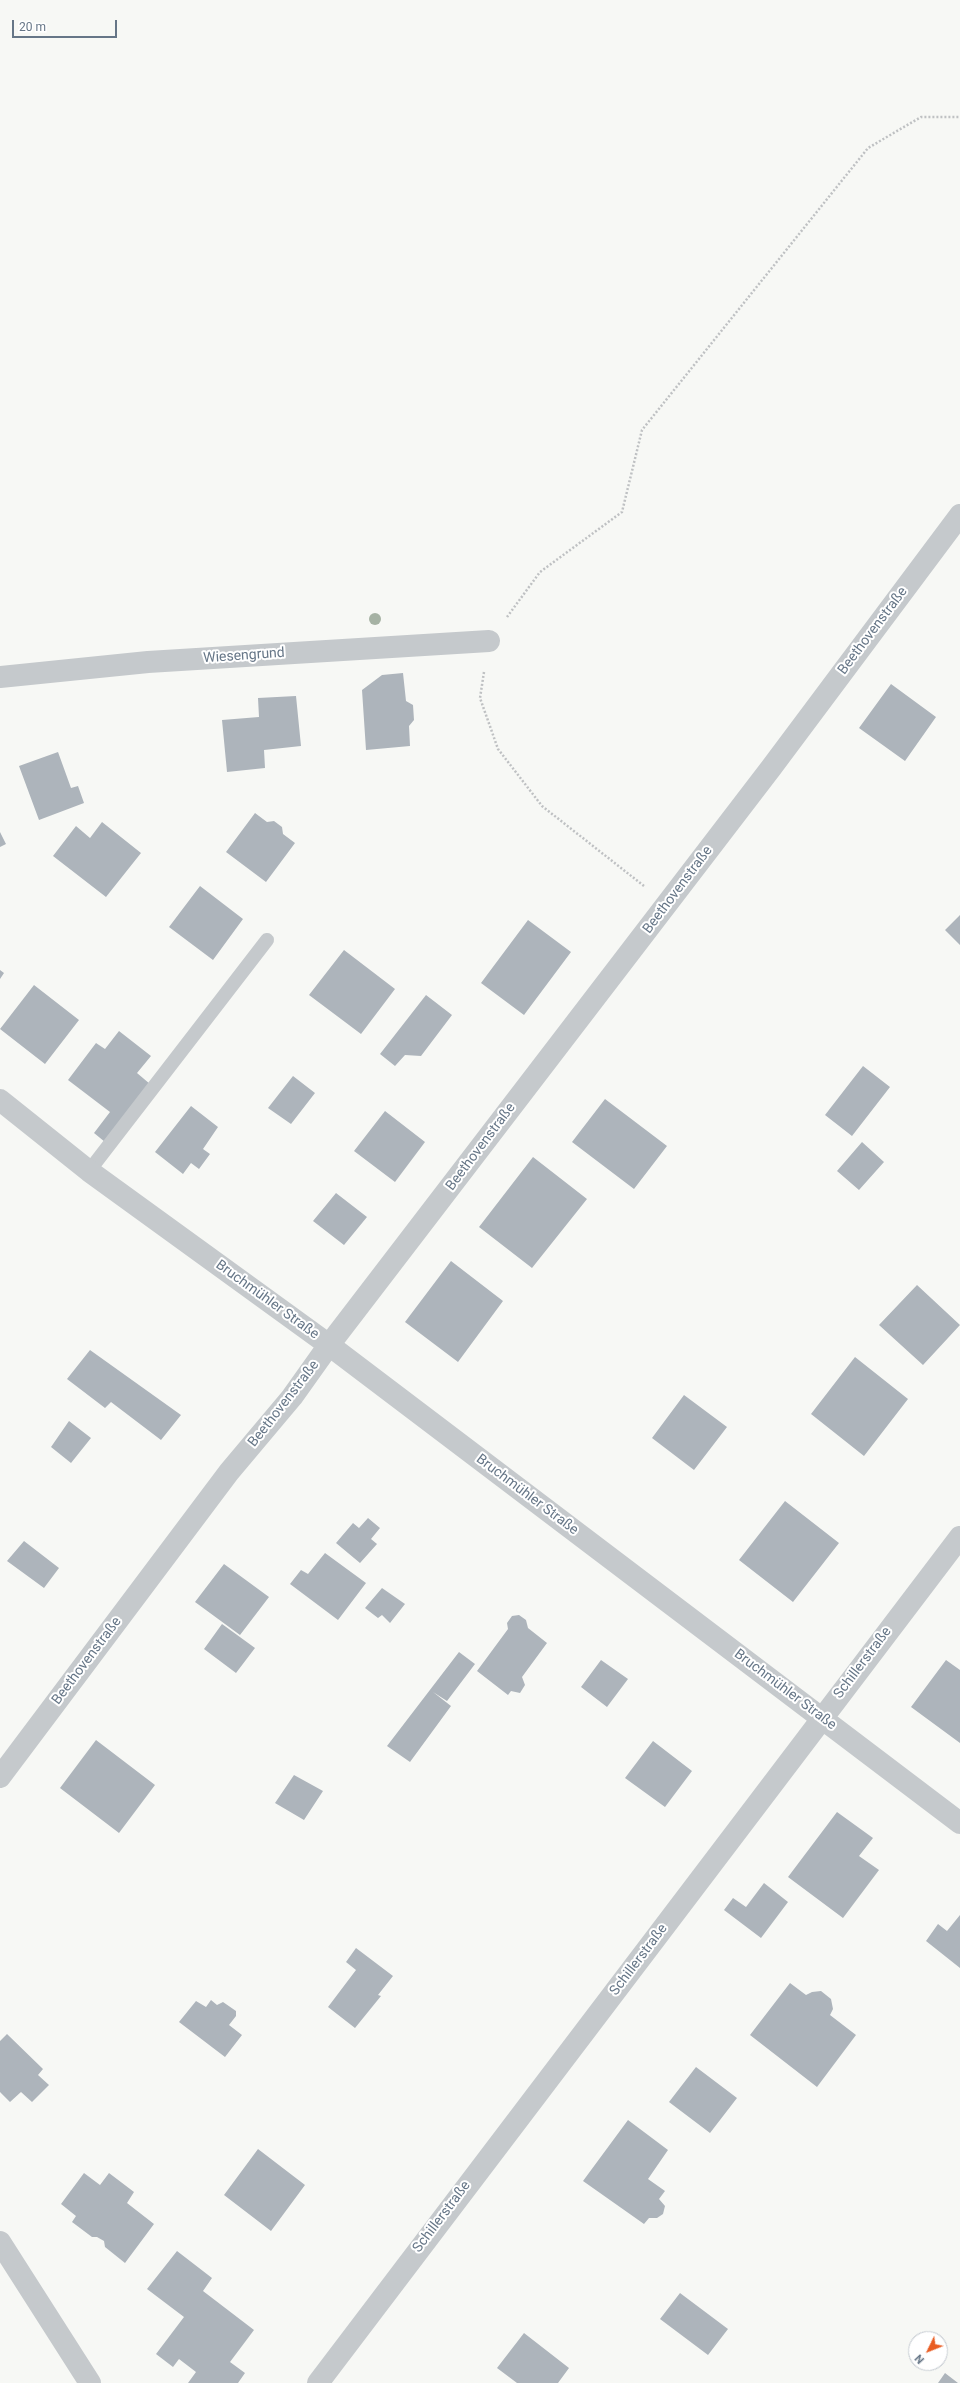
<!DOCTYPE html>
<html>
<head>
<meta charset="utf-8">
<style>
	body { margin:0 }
	#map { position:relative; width:960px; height:2383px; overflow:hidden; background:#f7f8f5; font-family:Roboto,sans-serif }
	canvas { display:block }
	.north { position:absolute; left:908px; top:2331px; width:40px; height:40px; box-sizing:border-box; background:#fff; border:1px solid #c2c8cf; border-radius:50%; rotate:227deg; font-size:11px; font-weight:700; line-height:16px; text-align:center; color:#667687 }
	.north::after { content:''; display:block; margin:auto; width:14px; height:18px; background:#e95d23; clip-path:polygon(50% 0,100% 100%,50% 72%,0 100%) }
	.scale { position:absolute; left:12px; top:20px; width:105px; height:18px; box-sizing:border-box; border:2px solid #667687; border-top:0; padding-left:5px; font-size:12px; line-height:14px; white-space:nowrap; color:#667687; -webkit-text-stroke:3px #fff; paint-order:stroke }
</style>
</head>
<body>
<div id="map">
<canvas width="960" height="2383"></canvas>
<div class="north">N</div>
<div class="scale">20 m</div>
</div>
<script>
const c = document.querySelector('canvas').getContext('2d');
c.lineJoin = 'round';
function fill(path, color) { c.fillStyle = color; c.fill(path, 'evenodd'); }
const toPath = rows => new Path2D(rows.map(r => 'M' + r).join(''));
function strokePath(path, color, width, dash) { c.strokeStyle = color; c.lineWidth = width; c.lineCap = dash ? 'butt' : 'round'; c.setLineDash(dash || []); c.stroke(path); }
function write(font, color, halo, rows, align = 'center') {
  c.font = font + ' Roboto,sans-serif'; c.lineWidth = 4; c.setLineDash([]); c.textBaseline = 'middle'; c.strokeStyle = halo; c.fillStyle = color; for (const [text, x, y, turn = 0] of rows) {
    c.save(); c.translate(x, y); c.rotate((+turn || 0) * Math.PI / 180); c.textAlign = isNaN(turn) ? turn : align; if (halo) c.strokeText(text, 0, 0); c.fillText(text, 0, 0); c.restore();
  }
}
const building = toPath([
	[403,673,406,701,413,705,414,720,409,726,410,746,366,750,362,690,382,675],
	[891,684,936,717,905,761,859,728],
	[296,696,301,746,264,750,265,768,227,772,222,720,259,717,258,698],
	[58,752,71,788,78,786,84,803,39,820,19,766],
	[255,813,267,822,274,821,282,827,283,834,295,843,266,882,226,852],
	[102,822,141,853,106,897,53,856,76,826,90,838],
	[0,832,6,844,0,847],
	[200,886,243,919,213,960,169,927],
	[960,915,960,945,945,930],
	[528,920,571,952,524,1015,481,983],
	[344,950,395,989,361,1034,309,995],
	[0,970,4,973,0,979],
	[34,985,79,1020,45,1064,0,1029],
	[426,995,452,1015,421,1056,405,1055,395,1066,380,1054],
	[119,1031,151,1056,137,1073,150,1084,105,1142,94,1133,110,1112,68,1080,96,1043,105,1049],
	[863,1066,890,1087,852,1136,825,1115],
	[293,1076,315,1093,291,1124,268,1108],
	[605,1099,667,1146,634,1189,572,1142],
	[191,1106,218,1127,203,1149,210,1154,199,1169,191,1163,183,1174,155,1152],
	[385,1111,425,1142,395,1182,354,1151],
	[862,1142,884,1162,859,1190,837,1171],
	[533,1157,587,1199,532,1268,479,1227],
	[336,1193,367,1217,344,1245,313,1221],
	[451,1261,503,1301,458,1362,405,1322],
	[917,1285,960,1325,923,1365,879,1325],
	[90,1350,181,1415,161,1440,111,1402,105,1408,67,1379],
	[855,1357,908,1399,864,1456,811,1414],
	[684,1395,727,1427,694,1470,652,1438],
	[69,1421,91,1438,71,1463,51,1447],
	[785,1501,839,1543,793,1602,739,1560],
	[368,1518,380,1528,371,1539,377,1544,360,1563,336,1543,353,1523,359,1528],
	[24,1541,59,1568,44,1588,7,1561],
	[325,1553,366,1583,338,1620,290,1584,301,1570,308,1574],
	[224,1564,269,1597,240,1635,195,1602],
	[382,1588,405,1604,390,1623,382,1615,378,1618,365,1608],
	[519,1615,526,1620,528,1628,547,1643,522,1677,525,1685,520,1693,511,1691,508,1695,477,1671,508,1629,507,1623,512,1616],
	[222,1624,255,1648,236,1673,204,1649],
	[459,1652,475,1664,447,1701,433,1692,451,1706,410,1762,387,1746],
	[601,1660,628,1679,607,1707,581,1687],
	[946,1660,960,1670,960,1743,911,1707],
	[96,1740,155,1785,119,1833,60,1788],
	[653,1741,692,1771,665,1807,625,1778],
	[294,1775,323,1791,304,1820,275,1803],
	[837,1812,873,1838,859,1856,879,1870,843,1918,788,1877],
	[764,1883,788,1902,761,1938,724,1910,733,1898,746,1907],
	[960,1915,960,1968,926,1941,938,1924,947,1931],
	[356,1948,393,1976,378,1995,381,1996,355,2028,328,2007,356,1970,346,1962],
	[790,1983,806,1995,812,1992,821,1991,831,1999,833,2009,830,2015,856,2035,817,2087,750,2035],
	[211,2000,217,2005,223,2002,236,2011,236,2016,229,2025,242,2035,225,2057,179,2022,196,2001,206,2007],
	[7,2034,43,2069,38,2075,49,2085,32,2102,21,2092,10,2102,0,2092,0,2041],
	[696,2067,737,2098,710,2133,669,2102],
	[628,2120,668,2150,648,2179,665,2191,659,2199,665,2206,663,2214,657,2218,649,2218,644,2224,583,2181],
	[258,2149,305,2185,271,2231,224,2195],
	[84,2173,100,2185,109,2173,134,2192,127,2203,154,2224,125,2263,105,2247,104,2241,97,2237,92,2237,72,2222,76,2216,61,2204],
	[177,2251,212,2278,203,2291,254,2330,230,2362,245,2373,238,2383,188,2383,196,2372,179,2359,173,2367,156,2354,184,2317,147,2289],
	[680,2293,728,2329,708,2355,660,2319],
	[524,2333,569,2368,558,2383,517,2383,497,2368],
	[945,2373,958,2383,938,2383]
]);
const path = toPath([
	[507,617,540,572,622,512,642,430,868,148,921,117,960,117],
	[484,672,480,698,498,749,542,806,644,886]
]);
const service = toPath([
	[89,1171,267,940]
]);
const minor = toPath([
	[0,677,148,662,489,641],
	[0,1100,89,1171,329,1345,960,1823],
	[0,1777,229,1472,292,1397,329,1345,771,768,960,515],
	[0,2242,90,2383],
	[318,2383,960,1537]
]);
const trees = [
	[375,619]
];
const streetNames = [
	["Beethovenstraße",873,631,-53],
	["Wiesengrund",244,656,-4],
	["Beethovenstraße",678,890,-53],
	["Beethovenstraße",481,1147,-53],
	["Bruchmühler Straße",267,1300,36],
	["Beethovenstraße",284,1404,-52],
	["Bruchmühler Straße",527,1495,37],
	["Beethovenstraße",87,1661,-53],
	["Schillerstraße",863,1663,-53],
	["Bruchmühler Straße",785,1690,37],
	["Schillerstraße",639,1960,-53],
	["Schillerstraße",442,2217,-53]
];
fill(building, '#adb4bb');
strokePath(path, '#bfc1c3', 2.5, [2, 2]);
strokePath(service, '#c5c9cc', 14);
strokePath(minor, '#c5c9cc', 22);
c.fillStyle = '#a6b2a4';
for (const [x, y] of trees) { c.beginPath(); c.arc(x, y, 6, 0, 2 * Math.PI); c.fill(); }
write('14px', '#667687', '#fff', streetNames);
</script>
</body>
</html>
